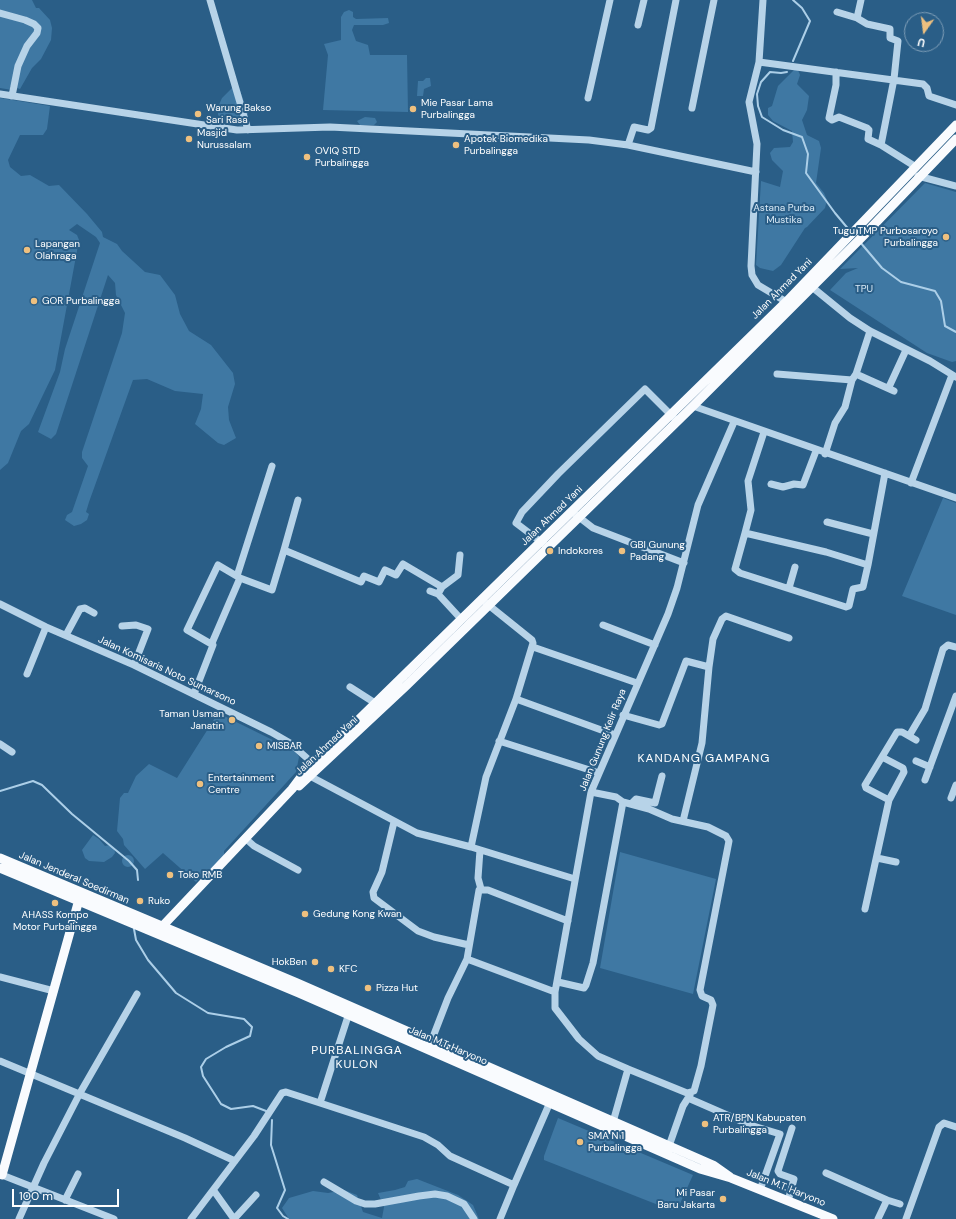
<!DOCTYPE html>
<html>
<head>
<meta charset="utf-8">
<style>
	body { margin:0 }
	#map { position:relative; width:956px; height:1219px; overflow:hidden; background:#2a5e87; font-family:"DM Sans",sans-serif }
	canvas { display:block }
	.north { position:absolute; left:904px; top:12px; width:40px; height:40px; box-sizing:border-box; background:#2a5e87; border:1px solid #7f9eb7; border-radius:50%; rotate:194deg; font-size:11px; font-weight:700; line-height:16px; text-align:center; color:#fff }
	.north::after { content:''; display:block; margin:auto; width:14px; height:18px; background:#eec07f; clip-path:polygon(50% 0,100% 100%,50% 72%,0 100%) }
	.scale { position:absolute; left:12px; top:1189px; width:107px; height:18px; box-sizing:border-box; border:2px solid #fff; border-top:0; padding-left:5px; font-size:12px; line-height:14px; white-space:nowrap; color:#fff; -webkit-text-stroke:3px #2a5e87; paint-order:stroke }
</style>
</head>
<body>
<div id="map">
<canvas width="956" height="1219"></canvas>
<div class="north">U</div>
<div class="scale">100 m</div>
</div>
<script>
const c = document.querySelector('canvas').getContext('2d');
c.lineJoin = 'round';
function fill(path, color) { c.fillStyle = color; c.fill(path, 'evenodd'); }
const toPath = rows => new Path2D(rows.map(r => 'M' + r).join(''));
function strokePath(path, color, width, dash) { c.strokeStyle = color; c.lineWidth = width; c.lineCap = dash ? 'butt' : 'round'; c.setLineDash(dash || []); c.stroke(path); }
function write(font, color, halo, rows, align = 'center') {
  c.font = font + ' "DM Sans",sans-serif'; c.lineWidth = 4; c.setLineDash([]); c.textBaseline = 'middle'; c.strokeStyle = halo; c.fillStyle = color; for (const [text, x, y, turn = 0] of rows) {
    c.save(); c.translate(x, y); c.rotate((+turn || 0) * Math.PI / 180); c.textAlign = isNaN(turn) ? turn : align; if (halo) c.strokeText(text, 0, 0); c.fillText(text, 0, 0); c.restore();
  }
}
const green = toPath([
	[0,0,32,0,36,8,39,8,50,20,52,28,51,40,41,59,32,68,20,89,10,86,12,90,0,88],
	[349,10,353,12,353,17,356,19,388,18,389,23,383,25,354,25,352,30,356,41,368,45,370,55,407,55,408,112,323,110,328,55,324,44,341,40,341,17,344,12],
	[794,70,798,70,800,75,797,84,809,96,807,110,802,120,807,135,819,141,821,148,816,183,824,193,827,200,825,208,807,227,805,228,781,265,773,271,760,268,756,265,761,181,780,187,783,171,772,160,770,153,774,148,790,147,793,142,792,131,773,121,768,115,768,108,772,106,778,86],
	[426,78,430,78,431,86,424,89,423,96,417,96,418,81,423,81],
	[238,85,248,113,242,126,224,121,218,115,218,107,222,98,233,87],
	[0,98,50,106,47,129,43,135,20,135,8,160,10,167,21,176,30,175,49,186,59,185,87,214,102,232,103,237,117,244,122,251,145,272,160,275,175,295,180,314,189,331,211,345,233,373,235,384,228,407,229,420,236,438,224,445,218,443,195,424,201,409,203,394,175,391,147,379,133,380,89,502,86,512,89,514,87,520,81,524,74,526,65,520,67,515,72,512,88,466,82,458,82,452,122,333,125,313,116,295,115,283,108,275,56,434,51,439,38,432,60,372,65,349,100,243,96,237,77,224,69,230,77,235,79,240,55,370,29,424,21,431,8,463,0,470],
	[365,117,375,118,377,122,374,125,360,125,357,121],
	[925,183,956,192,956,361,952,362,927,353,830,290,846,273,858,268,840,269],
	[943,498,956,503,956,615,902,596],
	[218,713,295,751,299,757,296,772,224,851,224,857,214,868,207,870,196,882,163,853,145,869,124,845,123,839,117,831,120,798,124,793,128,793,136,776,149,764,177,778],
	[93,835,99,839,105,846,110,845,114,848,115,853,112,857,104,862,89,861,85,858,82,850],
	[620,852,716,879,693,994,600,968],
	'122 861a6 6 0 1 1 12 0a6 6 0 1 1-12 0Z',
	[558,1118,693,1175,678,1208,671,1210,544,1160,544,1156],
	[417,1179,458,1195,473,1205,479,1219,289,1219,282,1208,289,1198,313,1191,328,1193,344,1190,357,1195,363,1212,382,1218,384,1207,378,1193,395,1190,405,1187,408,1181]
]);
const stream = toPath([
	[793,0,802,8,810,21,793,61],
	[787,72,781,73,770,72,761,82,757,94,758,106,762,117,783,130,802,137,808,154,806,173,835,213,850,231],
	[860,242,882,268,901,282,935,291,941,301,945,326,956,332],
	[0,791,33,781,42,785,72,814,129,861,137,870,138,880],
	[134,929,136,940,148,960,176,993,208,1013,244,1019,252,1027,250,1036,226,1047,206,1059,201,1067,203,1076,221,1104,231,1109,253,1106,266,1111],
	[272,1120,271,1145,285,1190,277,1208,283,1216,288,1219]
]);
const minor = toPath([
	[210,0,248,130],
	[763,0,759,62,749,102,757,144,751,266,752,275,758,285,790,304],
	[837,12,857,18],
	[0,13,25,20,34,24,38,28,37,33,27,46,18,66,12,96],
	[638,25,644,0],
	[759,62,923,84,927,88,929,96,956,105],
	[836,72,836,85,829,118,832,120,839,117,867,128,869,130,868,139,881,145,894,79,898,41,890,38,890,29,867,24,857,18,861,0],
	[0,94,237,130,330,127,589,140,628,145,756,172],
	[588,98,610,0],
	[692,108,714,0],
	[628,145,634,127,648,130,651,128,676,0],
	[881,145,916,167],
	[918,176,956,186],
	[812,287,850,318,870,331,930,361,956,377],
	[777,374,852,380,845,407,835,423,825,454],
	[856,374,870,331],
	[852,380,856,374,894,391],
	[889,387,906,350],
	[693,406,956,498],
	[911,483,952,375],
	[771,484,783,487,794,484,803,485,816,451],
	[575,514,593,528,684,563],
	[827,522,873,534],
	[745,533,751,510,748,481,764,432],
	[545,545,516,523,522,512,558,474,645,389,677,421],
	[284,550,298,500],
	[868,565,826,552,745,533,735,569,740,573,846,607,849,606,853,589,863,587,868,565,885,473],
	[237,576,272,466],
	[442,587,458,575,460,555],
	[789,588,795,567],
	[430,591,438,594,461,619],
	[0,604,46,627,134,665,271,732,290,743,317,767],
	[603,625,655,645],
	[122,626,136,625,148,629,134,665],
	[66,635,80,609,85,608,94,613],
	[212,643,240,578],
	[533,647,637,683],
	[709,667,713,639,722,619,726,616,789,638],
	[27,674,46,627],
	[350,687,375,703],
	[194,694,213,645,187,630,218,565,240,578,272,590,284,550,361,582,364,576,379,582,385,570,396,575,403,564,442,587,438,594],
	[516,699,615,735],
	[623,715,659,725,662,724,686,661,709,667,702,743,683,821],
	[909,736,925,709,943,649,948,645,956,647],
	[499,741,599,773],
	[0,744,12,752],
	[882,757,903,768,904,772,889,800],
	[916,761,930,767],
	[306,774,417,833,471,847,575,879],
	[925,780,956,696],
	[951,798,956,785],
	[631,804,636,799,655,803,662,776],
	[394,822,382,872,373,892,374,898,418,931,434,937,469,945],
	[245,838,254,846,298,870],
	[471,847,486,777,516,699,533,643,532,640,486,603],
	[480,850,478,878,481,889],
	[877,858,896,862],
	[865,909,889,800,866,788,865,785,897,732,902,732,916,740],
	[467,959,555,992],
	[0,977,54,991],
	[558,982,584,988,586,985,593,963,623,802,616,797,591,792],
	[350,1010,320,1103,424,1137,438,1145,450,1156,514,1185,500,1219],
	[431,1042,448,998,467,959,479,890,488,890,568,921],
	[0,1061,185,1138,235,1161],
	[628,1069,598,1056,579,1039,555,1008,555,992,591,792,668,614,677,588,698,505,734,422],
	[688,1098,750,1125,780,1134,760,1190],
	[613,1122,628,1069,687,1093,694,1091,701,1066,713,1005,711,1000,702,996,700,990,729,841,726,836,708,827,672,819,649,809,623,802],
	[669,1146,683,1106,690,1095],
	[826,1173,887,1200,878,1219],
	[2,1175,114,1219],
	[324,1182,356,1201,365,1204,375,1204,419,1196,435,1194,447,1196,464,1204,474,1219],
	[514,1185,551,1100],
	[214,1191,234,1219],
	[65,1200,78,1174],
	[887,1200,900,1204],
	[788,1201,794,1179,780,1174,778,1171,792,1128],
	[19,1219,44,1163,80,1093,137,994],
	[191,1219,254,1136,282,1093,286,1092,320,1103],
	[234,1219,256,1195],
	[906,1219,939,1127,944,1123,956,1127]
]);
const major = toPath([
	[299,786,406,686,693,406,864,235,956,139],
	[0,858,297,983,713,1165,730,1177],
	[0,868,299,993,700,1169,731,1178,833,1219],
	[156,933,292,789,304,773,787,301,956,125],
	[0,1174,2,1175,80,896]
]);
const markers = [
	[413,109,4,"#eec07f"],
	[198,114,4,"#eec07f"],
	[189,139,4,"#eec07f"],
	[456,145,4,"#eec07f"],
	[307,157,4,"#eec07f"],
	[946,237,4,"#eec07f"],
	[27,250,4,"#eec07f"],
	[34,301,4,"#eec07f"],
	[550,551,4,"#eec07f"],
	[622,551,4,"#eec07f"],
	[232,720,4,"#eec07f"],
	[259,746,4,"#eec07f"],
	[200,784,4,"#eec07f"],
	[170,875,4,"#eec07f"],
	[140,901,4,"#eec07f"],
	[55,903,4,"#eec07f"],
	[305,914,4,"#eec07f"],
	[315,962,4,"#eec07f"],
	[331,969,4,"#eec07f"],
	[368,988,4,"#eec07f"],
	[705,1124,4,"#eec07f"],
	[580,1142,4,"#eec07f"],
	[723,1199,4,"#eec07f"]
];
const poiNames = [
	["Mie Pasar Lama",421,103],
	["Purbalingga",421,115],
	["Warung Bakso",206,108],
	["Sari Rasa",206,120],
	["Masjid",197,133],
	["Nurussalam",197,145],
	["Apotek Biomedika",464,139],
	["Purbalingga",464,151],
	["OVIQ STD",315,151],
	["Purbalingga",315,163],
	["Tugu TMP Purbosaroyo",938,231,"right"],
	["Purbalingga",938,243,"right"],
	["Lapangan",35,244],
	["Olahraga",35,256],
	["GOR Purbalingga",42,301],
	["GBI Gunung",630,545],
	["Padang",630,557],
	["Indokores",558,551],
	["Taman Usman",224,714,"right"],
	["Janatin",224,726,"right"],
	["MISBAR",267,746],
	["Entertainment",208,778],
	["Centre",208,790],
	["Toko RMB",178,875],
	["Ruko",148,901],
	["Gedung Kong Kwan",313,914],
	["AHASS Kompo",55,915,"center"],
	["Motor Purbalingga",55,927,"center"],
	["HokBen",307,962,"right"],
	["KFC",339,969],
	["Pizza Hut",376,988],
	["ATR/BPN Kabupaten",713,1118],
	["Purbalingga",713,1130],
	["SMA N 1",588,1136],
	["Purbalingga",588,1148],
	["Mi Pasar",715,1193,"right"],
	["Baru Jakarta",715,1205,"right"]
];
const parkNames = [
	["Astana Purba",784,208],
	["Mustika",784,220],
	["TPU",864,289]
];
const streetNames = [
	["Jalan Ahmad Yani",782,289,-45],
	["Jalan Ahmad Yani",552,516,-44],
	["Jalan Komisaris Noto Sumarsono",167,671,25],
	["Jalan Gunung Kelir Raya",603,740,-68],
	["Jalan Ahmad Yani",327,746,-43],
	["Jalan Jenderal Soedirman",74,878,23],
	["Jalan M.T. Haryono",448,1046,23],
	["Jalan M.T. Haryono",786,1188,22]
];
const quarterNames = [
	["KANDANG GAMPANG",704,759],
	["PURBALINGGA",357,1051],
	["KULON",357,1065]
];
fill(green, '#3f78a3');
strokePath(stream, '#accfe8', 2);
strokePath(minor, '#b7d3e8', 7);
strokePath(major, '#f9fbfe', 9);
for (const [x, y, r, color] of markers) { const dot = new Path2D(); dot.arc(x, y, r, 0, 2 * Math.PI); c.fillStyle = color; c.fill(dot); strokePath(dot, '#2a5e87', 1.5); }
write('10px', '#fff', '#2a5e87', poiNames, 'left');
write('10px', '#daeaf6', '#2a5e87', parkNames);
write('10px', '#fff', '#2a5e87', streetNames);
c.letterSpacing = '1px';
write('12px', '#fff', '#2a5e87', quarterNames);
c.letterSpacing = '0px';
</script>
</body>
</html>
